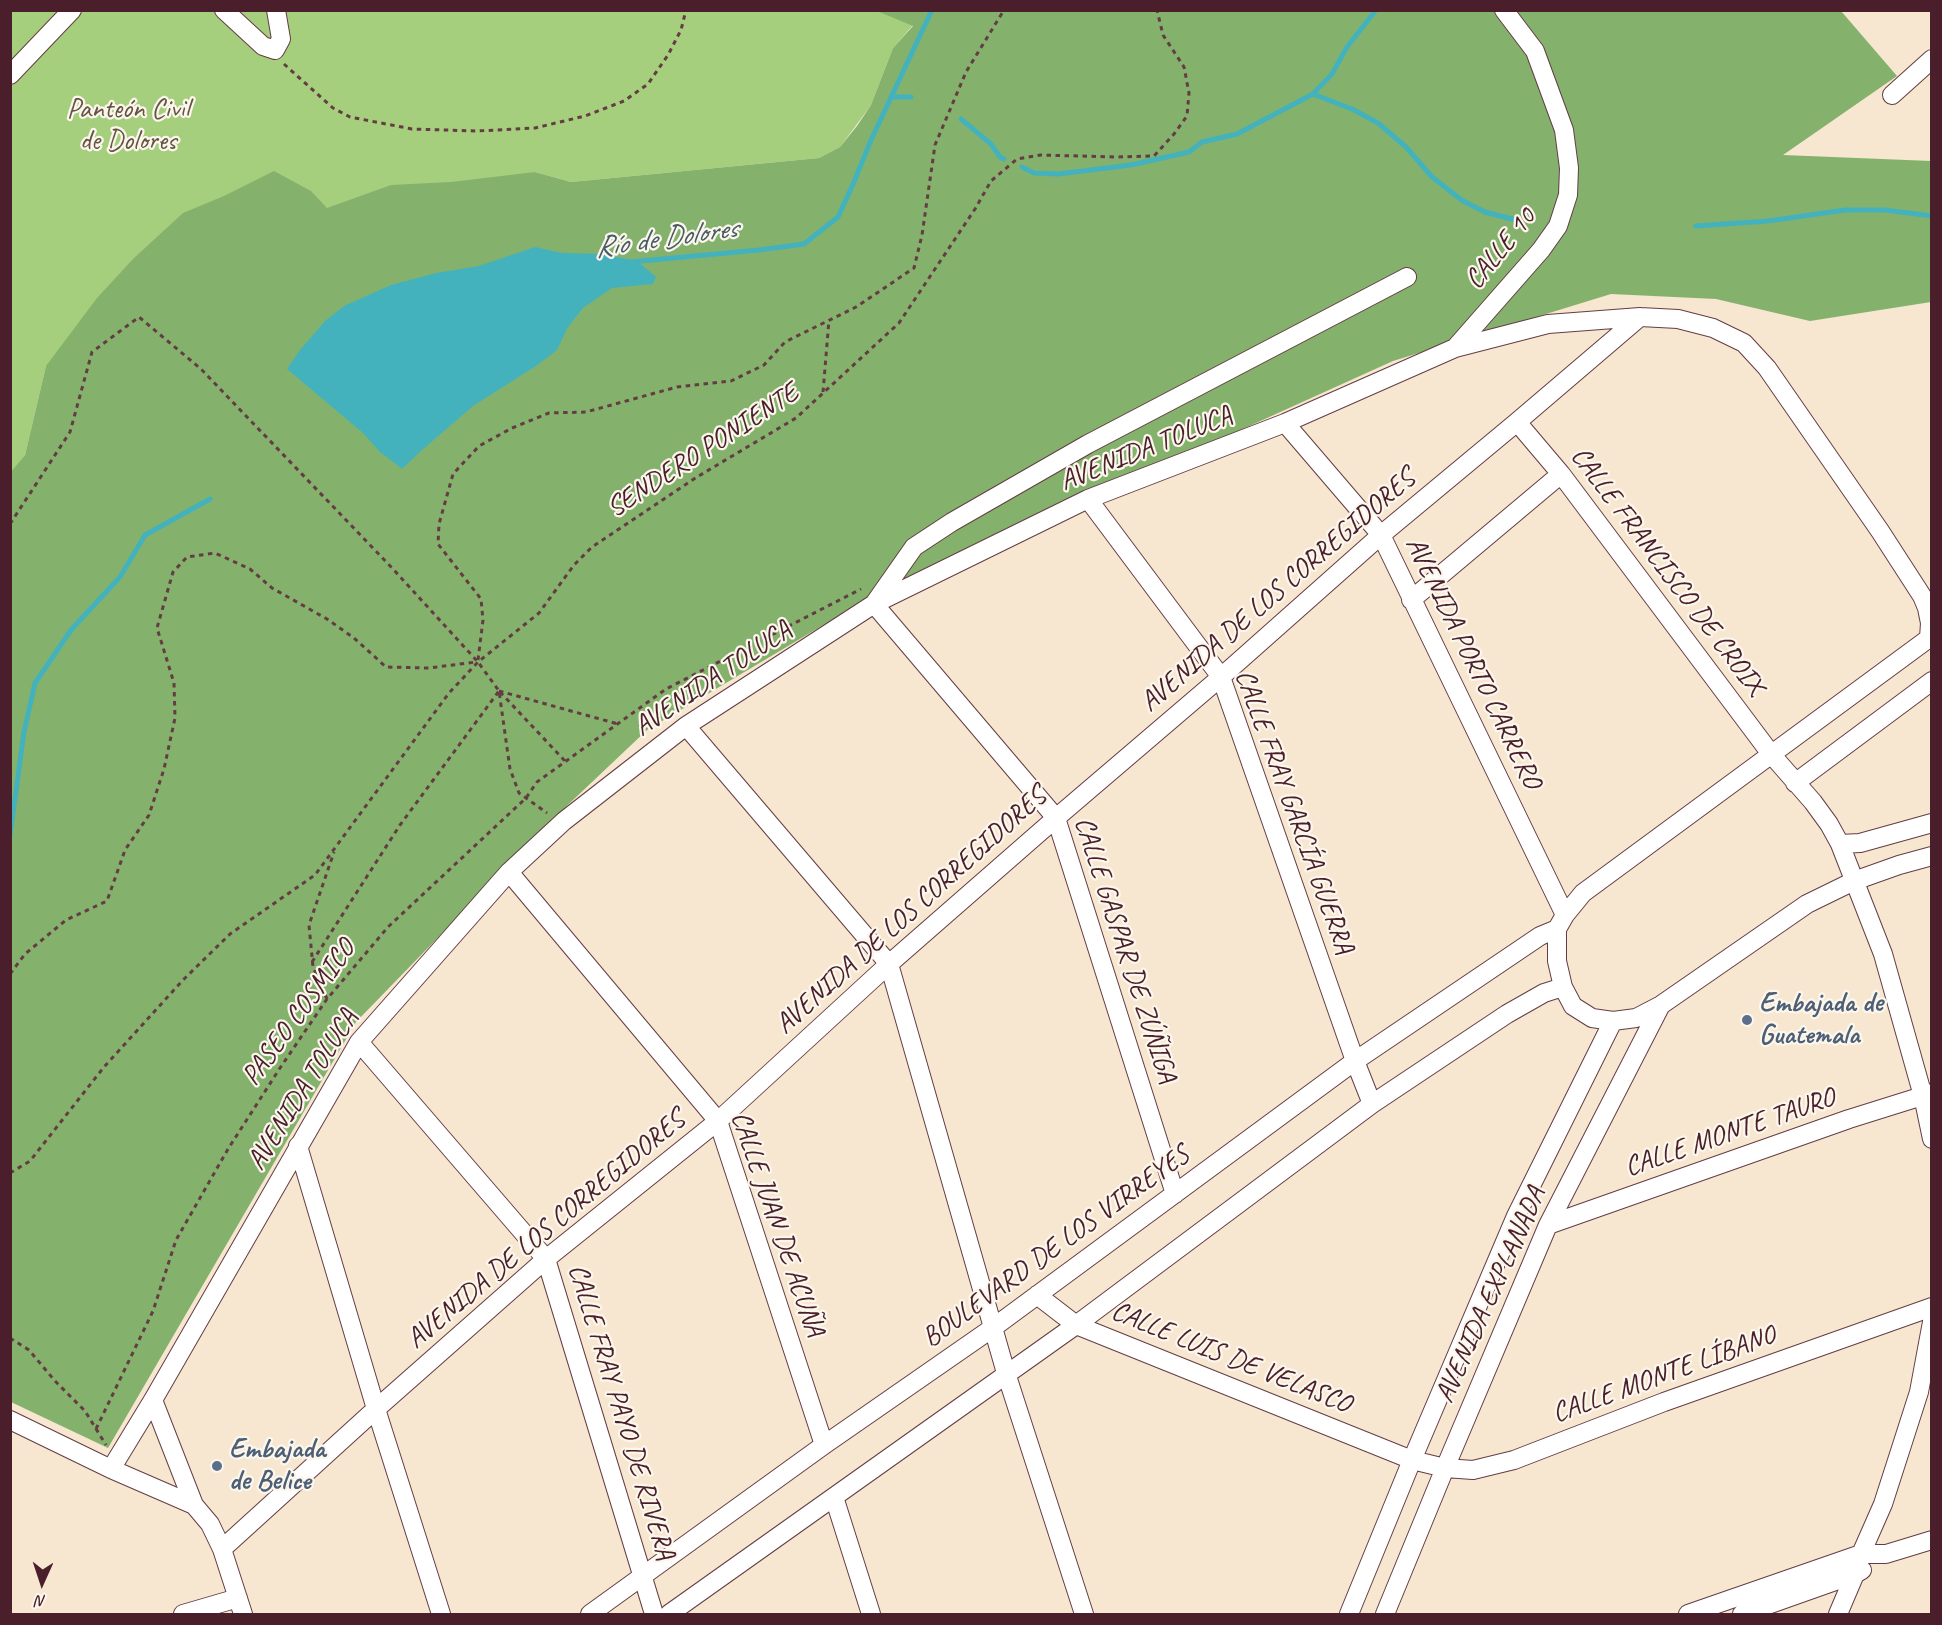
<!DOCTYPE html>
<html>
<head>
<meta charset="utf-8">
<style>
	body { margin:0 }
	#map { position:relative; width:1942px; height:1625px; overflow:hidden; background:#f7e6d0; font-family:Caveat,sans-serif }
	canvas { display:block }
	.frame { position:absolute; inset:0; border:12px solid #4a1f2b; pointer-events:none }
	.north { position:absolute; left:12px; top:1553px; width:60px; height:60px; -webkit-text-stroke:4px #fbf7ec; paint-order:stroke; rotate:183deg; font-size:16px; font-weight:700; line-height:24px; text-align:center; color:#4a1f2b }
	.north::after { content:''; display:block; margin:auto; width:21px; height:27px; background:#4a1f2b; clip-path:polygon(50% 0,100% 100%,50% 72%,0 100%) }
</style>
</head>
<body>
<div id="map">
<canvas width="1942" height="1625"></canvas>
<div class="frame"></div>
<div class="north">N</div>
</div>
<script>
const c = document.querySelector('canvas').getContext('2d');
c.lineJoin = 'round';
function fill(path, color) { c.fillStyle = color; c.fill(path, 'evenodd'); }
const toPath = rows => new Path2D(rows.map(r => 'M' + r).join(''));
function strokePath(path, color, width, dash) { c.strokeStyle = color; c.lineWidth = width; c.lineCap = dash ? 'butt' : 'round'; c.setLineDash(dash || []); c.stroke(path); }
function write(font, color, halo, rows, align = 'center') {
  c.font = font + ' Caveat,sans-serif'; c.lineWidth = 4.5; c.setLineDash([]); c.textBaseline = 'middle'; c.strokeStyle = halo; c.fillStyle = color; for (const [text, x, y, turn = 0] of rows) {
    c.save(); c.translate(x, y); c.rotate((+turn || 0) * Math.PI / 180); c.textAlign = isNaN(turn) ? turn : align; if (halo) c.strokeText(text, 0, 0); c.fillText(text, 0, 0); c.restore();
  }
}
const green = toPath([
	[877,10,913,25,893,48,871,105,840,147,819,158,571,182,535,172,46,366,25,455,11,473,11,11]
]);
const forest = toPath([
	[877,11,1841,11,1897,76,1783,155,1931,161,1931,302,1810,321,1716,299,1611,294,1393,361,867,599,647,730,554,818,356,1022,108,1448,11,1402,10,473,25,455,46,366,97,298,133,259,183,213,224,196,274,171,311,191,327,208,391,185,451,182,535,172,571,182,819,158,840,147,857,126,871,105,893,48,913,26]
]);
const water = toPath([
	[535,247,562,253,601,254,637,261,656,277,653,284,612,288,583,308,568,327,557,350,536,366,473,406,421,451,402,469,380,452,363,433,287,369,300,350,325,321,344,306,391,285,436,273,479,266]
]);
const stream = toPath([
	[1313,94,1352,109,1378,123,1406,147,1432,177,1463,201,1485,212,1516,220],
	[891,97,911,97],
	[961,119,991,144,1000,157,1004,159],
	[1022,167,1034,173,1058,174,1131,165,1189,152,1202,142,1237,134,1313,94,1332,74,1347,47,1376,10],
	[1696,226,1768,221,1845,210,1885,210,1932,216],
	[630,262,759,250,804,244,838,217,854,182,871,140,932,10],
	[10,835,24,732,35,683,71,630,120,577,145,535,210,499]
]);
const path = toPath([
	[284,64,333,108,350,117,412,129,477,131,535,128,585,116,624,101,648,84,668,55,681,30,686,10],
	[823,392,829,320],
	[10,524,70,432,92,352,139,317,201,369,393,569,478,662,499,691,510,769,519,793,547,813],
	[478,660,483,620,481,599,438,544,439,524,453,474,479,446,512,428,549,413,586,412,677,387,731,381,764,365,785,342,856,307,914,268,922,235,935,145,966,72,1004,10],
	[499,691,618,724],
	[500,692,565,761],
	[312,962,400,825,499,691],
	[10,974,25,954,66,920,107,901,125,850,149,815,164,769,175,718,174,683,157,628,173,572,187,557,215,553,250,569,272,588,327,619,354,638,386,667,429,668,476,662],
	[327,999,313,967,309,925,334,852],
	[10,1173,30,1161,104,1067,183,980,230,934,315,875,449,693,478,662,539,613,574,565,592,547,697,477,796,418,899,323,975,209,991,181,1017,159,1041,155,1116,157,1154,156,1174,134,1187,116,1189,93,1184,67,1163,35,1157,10],
	[10,1338,29,1350,55,1381,85,1411,106,1445],
	[96,1429,153,1311,176,1240,228,1149,280,1068,327,999,388,927,526,798,537,782,666,689,861,589]
]);
const minor = toPath([
	[224,10,263,46,275,50,281,39,276,10],
	[10,75,72,10],
	[1892,95,1932,59],
	[1455,348,1541,250,1558,226,1568,195,1569,168,1564,130,1535,51,1504,10],
	[1517,422,1561,474,1771,754,1813,802,1829,824,1840,844,1883,954,1923,1096,1932,1139],
	[1285,423,1381,535,1565,915],
	[1088,499,1221,677,1355,1061,1372,1104],
	[1411,600,1561,474],
	[1932,636,1583,893,1565,915,1557,929,1557,961,1563,987,1573,1006,1592,1018,1613,1021,1636,1018,1661,1005,1807,904,1854,881,1899,865,1932,856],
	[686,726,889,964,1006,1373,1084,1614],
	[1795,783,1932,681],
	[1840,844,1860,843,1932,823],
	[509,872,718,1121,824,1445],
	[359,1042,546,1259,654,1614],
	[298,1146,376,1409,441,1614],
	[1175,1194,1056,818,874,604,914,547,952,522,1088,444,1407,277],
	[1548,1225,1849,1119,1932,1093],
	[1037,1295,1076,1325,1412,1460,1445,1468,1473,1470,1514,1460,1664,1402,1932,1307],
	[153,1400,194,1505,210,1524,222,1549,243,1614],
	[10,1420,111,1469,194,1505],
	[111,1469,153,1400,359,1042,509,872,564,821,686,726,874,604,1088,499,1285,423,1455,348,1548,324,1640,317,1678,319,1713,328,1744,343,1767,368,1880,531,1922,596,1927,608,1930,623,1929,638],
	[834,1497,871,1614],
	[222,1549,376,1409,546,1259,718,1121,889,964,1056,818,1221,677,1381,535,1517,422,1640,317],
	[183,1614,238,1598],
	[590,1614,824,1445,994,1327,1355,1061,1540,936,1557,929],
	[669,1614,1076,1325,1372,1104,1507,1014,1544,993,1563,987],
	[1349,1614,1412,1460,1516,1216,1613,1021],
	[1385,1614,1445,1468,1548,1225,1661,1005],
	[1688,1614,1861,1554,1886,1554,1932,1540],
	[1742,1614,1855,1574,1862,1570],
	[1838,1614,1855,1574,1861,1554,1883,1504,1902,1445,1919,1392,1932,1322]
]);
const markers = [
	[1747,1020,6,"#5c6f8a"],
	[217,1466,6,"#5c6f8a"]
];
const parkNames = [
	["Panteón Civil",128,110],
	["de Dolores",128,142]
];
const streetNames = [
	["CALLE 10",1501,249,-51],
	["AVENIDA TOLUCA",1146,449,-22],
	["SENDERO PONIENTE",703,451,-33],
	["CALLE FRANCISCO DE CROIX",1667,571,53],
	["AVENIDA DE LOS CORREGIDORES",1278,591,-41],
	["AVENIDA PORTO CARRERO",1473,663,64],
	["AVENIDA TOLUCA",713,679,-34],
	["CALLE FRAY GARCÍA GUERRA",1294,812,70],
	["AVENIDA DE LOS CORREGIDORES",911,911,-42],
	["CALLE GASPAR DE ZÚÑIGA",1125,950,72],
	["PASEO COSMICO",299,1013,-54],
	["AVENIDA TOLUCA",303,1090,-58],
	["CALLE MONTE TAURO",1730,1133,-19],
	["CALLE JUAN DE ACUÑA",777,1224,71],
	["AVENIDA DE LOS CORREGIDORES",546,1230,-40],
	["BOULEVARD DE LOS VIRREYES",1056,1247,-36],
	["AVENIDA EXPLANADA",1491,1295,-66],
	["CALLE LUIS DE VELASCO",1231,1358,22],
	["CALLE MONTE LÍBANO",1664,1375,-20],
	["CALLE FRAY PAYO DE RIVERA",621,1412,73]
];
const serviceNames = [
	["Embajada de",1759,1004],
	["Guatemala",1759,1036],
	["Embajada",229,1450],
	["de Belice",229,1482]
];
const waterNames = [
	["Río de Dolores",666,239,-8]
];
fill(green, '#a5cf7c');
fill(forest, '#84b26c');
fill(water, '#43b2bd');
strokePath(stream, '#43b2bd', 5);
strokePath(minor, '#643d44', 20);
strokePath(path, '#643d44', 3, [4.5, 4.5]);
strokePath(minor, '#fff', 18);
for (const [x, y, r, color] of markers) { const dot = new Path2D(); dot.arc(x, y, r, 0, 2 * Math.PI); c.fillStyle = color; c.fill(dot); strokePath(dot, '#fbf7ec', 2); }
write('28px', '#655443', '#fbf7ec', parkNames);
write('28px', '#4a1f2b', '#fbf7ec', streetNames);
write('bold 28px', '#4e5e75', '#fbf7ec', serviceNames, 'left');
write('italic 30px', '#475a65', '#fbf7ec', waterNames);
</script>
</body>
</html>
